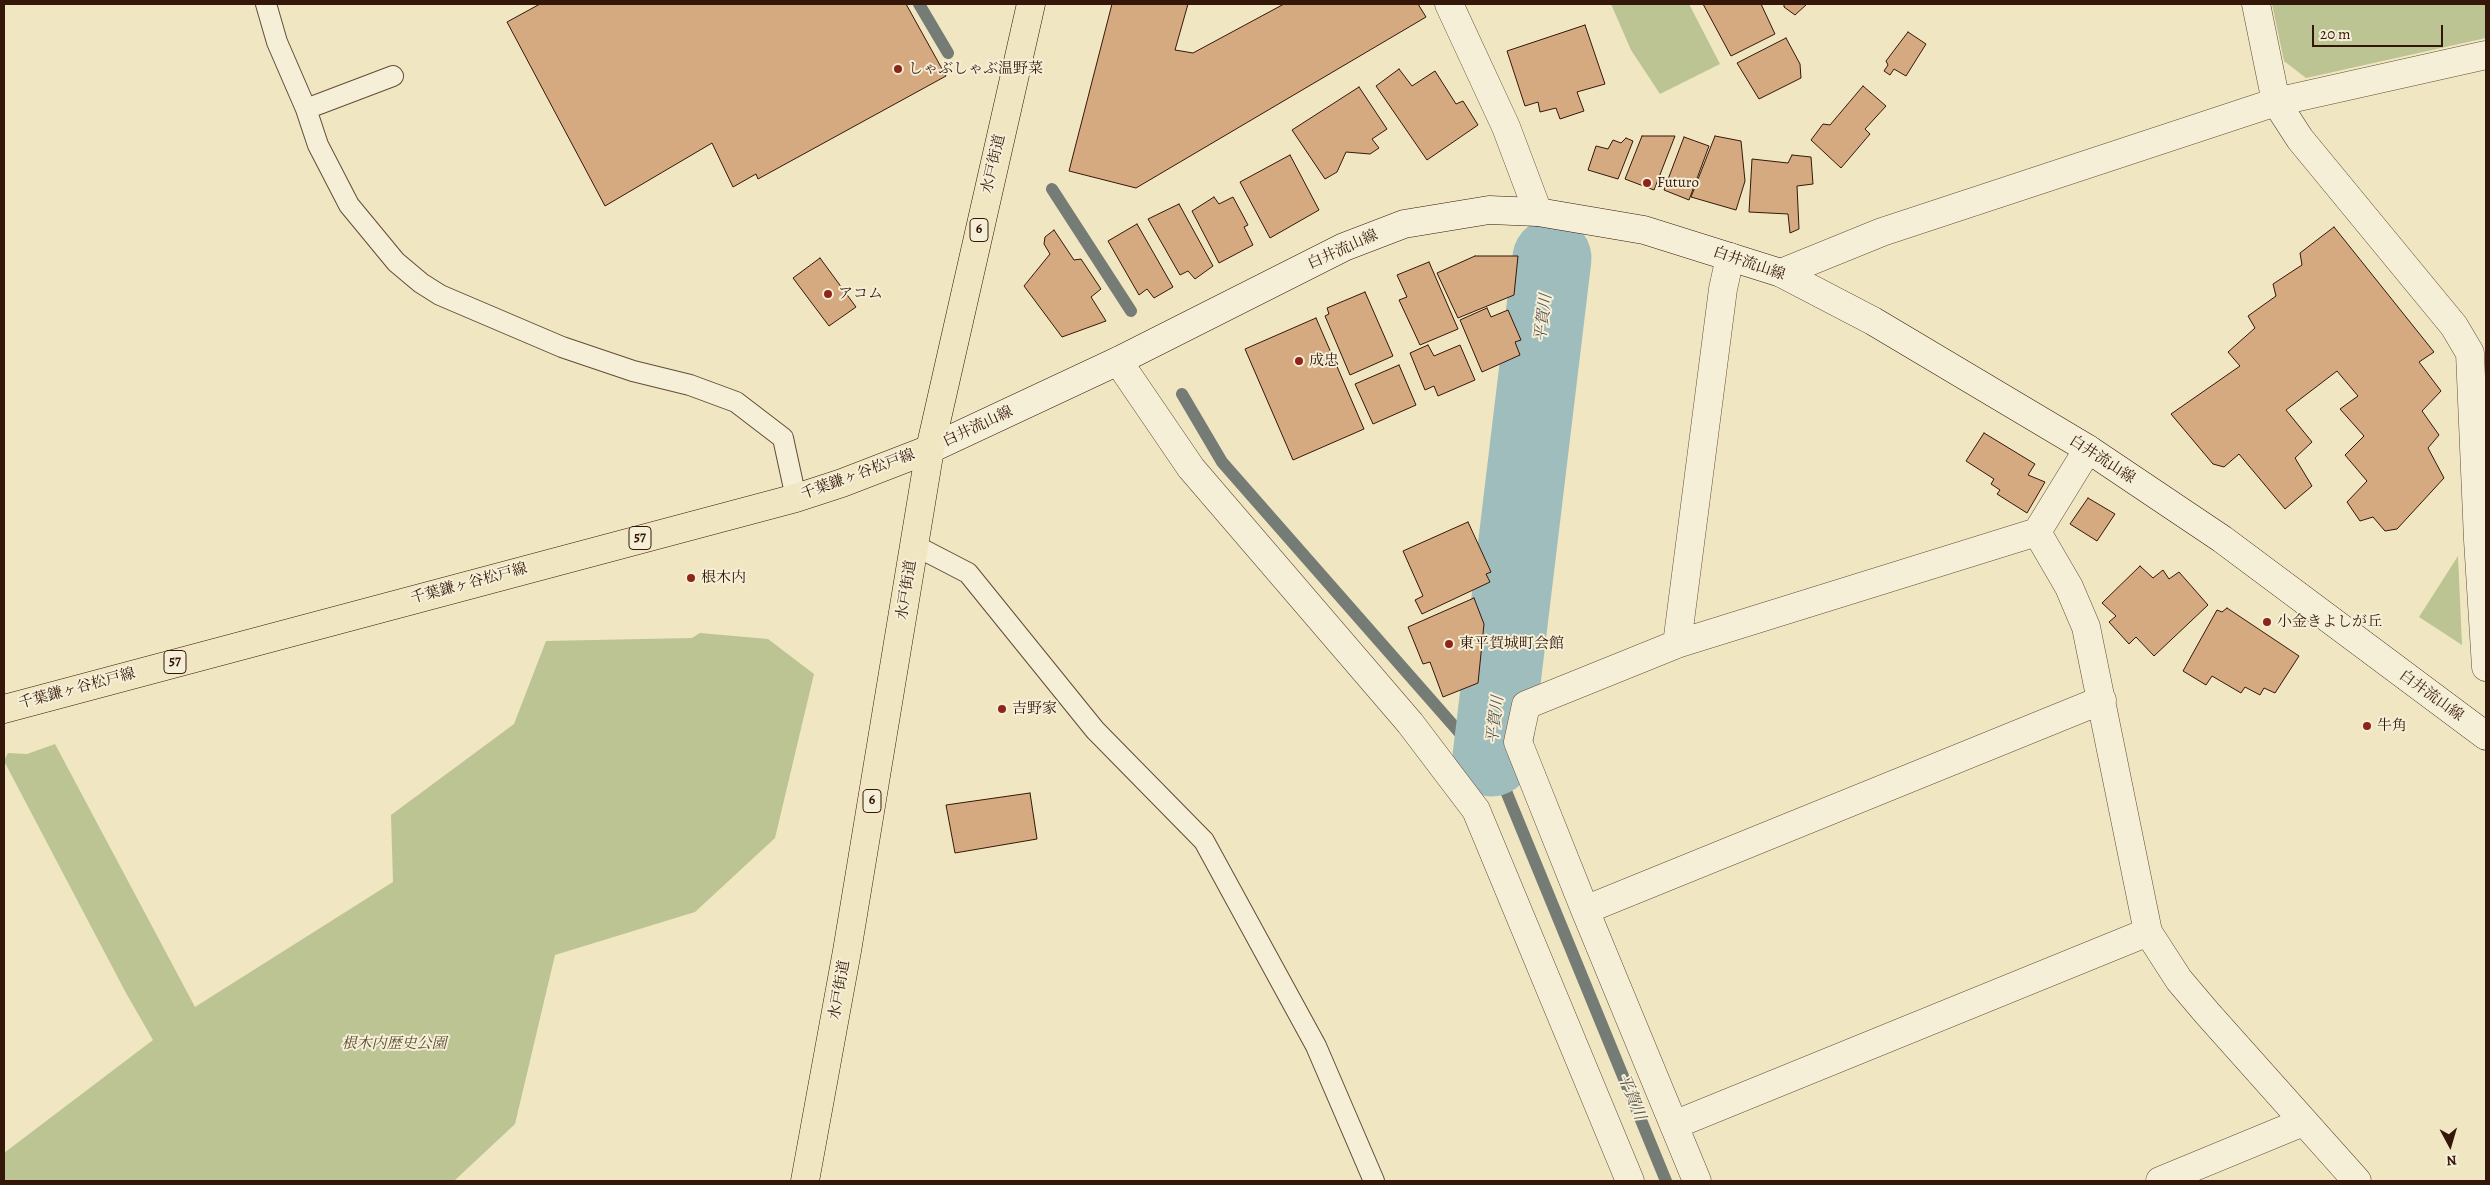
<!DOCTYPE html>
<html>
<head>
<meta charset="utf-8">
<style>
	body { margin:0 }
	#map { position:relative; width:2490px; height:1185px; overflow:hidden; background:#f0e6c1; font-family:Alegreya,serif }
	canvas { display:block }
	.frame { position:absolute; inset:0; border:5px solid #351709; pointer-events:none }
	.north { position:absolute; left:2425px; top:1120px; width:50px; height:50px; -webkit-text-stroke:4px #f5efd7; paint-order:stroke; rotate:174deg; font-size:14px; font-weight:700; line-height:20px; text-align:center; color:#351709 }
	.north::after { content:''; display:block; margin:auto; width:18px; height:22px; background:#351709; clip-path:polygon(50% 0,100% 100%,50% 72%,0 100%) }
	.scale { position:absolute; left:2312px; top:25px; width:131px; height:22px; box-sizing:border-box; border:2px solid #351709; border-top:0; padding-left:6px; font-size:15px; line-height:18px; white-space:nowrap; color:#351709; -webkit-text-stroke:4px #f5efd7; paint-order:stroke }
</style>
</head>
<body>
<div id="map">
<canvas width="2490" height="1185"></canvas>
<div class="frame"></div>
<div class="north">N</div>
<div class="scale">20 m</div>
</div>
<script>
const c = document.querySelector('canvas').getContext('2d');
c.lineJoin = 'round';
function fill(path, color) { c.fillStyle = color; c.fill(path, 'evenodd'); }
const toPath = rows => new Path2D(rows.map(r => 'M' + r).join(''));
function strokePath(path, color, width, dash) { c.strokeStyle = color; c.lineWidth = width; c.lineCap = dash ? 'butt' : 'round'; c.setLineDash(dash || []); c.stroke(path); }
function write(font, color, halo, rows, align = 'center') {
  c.font = font + ' Alegreya,"Noto Serif JP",serif'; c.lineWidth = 4; c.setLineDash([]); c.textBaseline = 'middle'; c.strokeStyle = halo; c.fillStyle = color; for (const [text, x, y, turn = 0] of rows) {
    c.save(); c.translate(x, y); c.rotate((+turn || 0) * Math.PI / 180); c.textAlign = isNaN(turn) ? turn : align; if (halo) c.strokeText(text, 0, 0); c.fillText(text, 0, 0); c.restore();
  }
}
const green = toPath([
	[1611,4,1689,4,1720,64,1660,94,1631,50],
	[2272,4,2486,4,2486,38,2306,78,2284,61],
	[2458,556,2462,645,2419,617],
	[700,633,768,639,814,674,775,838,695,912,555,955,515,1124,454,1181,4,1181,4,1153,153,1040,126,993,4,761,8,753,27,754,55,744,195,1007,393,882,391,815,514,724,546,641,692,638]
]);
const stream = toPath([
	[919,4,948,53],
	[1052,189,1131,311],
	[1182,394,1222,462,1474,749,1492,757,1666,1181]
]);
const river = toPath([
	[1492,757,1552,258]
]);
const building = toPath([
	[540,4,906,4,946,76,758,179,756,174,733,187,712,143,605,206,507,22,540,4],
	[1112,4,1188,4,1175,50,1193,53,1284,4,1418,4,1426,17,1136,188,1069,171,1112,4],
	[1703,4,1761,4,1775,34,1731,56,1703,4],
	[1784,4,1807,4,1795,15,1784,7,1784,4],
	[1585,25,1605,84,1577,92,1584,111,1560,119,1556,108,1540,112,1538,102,1525,106,1507,51,1585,25],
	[1908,32,1926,44,1906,76,1894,69,1890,75,1884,71,1888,65,1886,61,1908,32],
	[1786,38,1800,64,1801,78,1759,99,1737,63,1786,38],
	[1399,69,1412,86,1435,71,1456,104,1463,101,1478,125,1427,160,1376,86,1399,69],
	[1863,86,1886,106,1865,129,1870,134,1841,168,1811,140,1823,124,1830,125,1863,86],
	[1359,87,1387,129,1372,139,1379,148,1370,154,1346,152,1337,172,1325,179,1292,130,1359,87],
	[1642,136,1675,136,1654,190,1625,179,1642,136],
	[1715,136,1741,141,1745,181,1736,210,1691,197,1715,136],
	[1684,137,1709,146,1689,200,1664,190,1684,137],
	[1626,138,1633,141,1618,179,1588,170,1596,146,1608,149,1613,140,1621,143,1626,138],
	[1290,155,1319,210,1270,238,1240,182,1290,155],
	[1792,155,1811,157,1813,184,1797,186,1799,229,1790,233,1788,214,1749,212,1752,159,1788,163,1792,155],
	[1214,197,1219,204,1233,197,1248,225,1244,227,1253,245,1219,263,1192,211,1214,197],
	[1179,204,1213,266,1195,279,1188,271,1180,275,1148,219,1179,204],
	[1137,224,1173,287,1154,298,1147,289,1139,295,1108,241,1137,224],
	[2334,227,2434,352,2419,362,2441,391,2422,411,2439,435,2428,448,2444,478,2397,529,2385,531,2373,517,2360,521,2347,502,2367,481,2345,455,2364,436,2340,409,2358,396,2337,371,2286,410,2312,442,2295,458,2312,486,2285,509,2239,454,2224,467,2213,464,2171,414,2240,366,2228,352,2255,328,2248,316,2276,296,2273,284,2302,265,2300,253,2334,227],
	[1054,230,1074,260,1081,259,1101,289,1091,297,1106,321,1062,337,1024,286,1050,254,1044,244,1045,237,1054,230],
	[1475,256,1518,256,1514,295,1458,318,1437,273,1475,256],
	[820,258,856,307,829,326,793,278,820,258],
	[1429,262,1458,329,1420,345,1399,300,1407,297,1397,275,1429,262],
	[1365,292,1393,356,1350,375,1325,316,1329,314,1327,308,1365,292],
	[1487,308,1491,317,1508,310,1521,340,1515,342,1520,355,1482,372,1460,320,1487,308],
	[1316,318,1364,429,1293,460,1245,349,1316,318],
	[1428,345,1434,356,1460,345,1475,380,1438,396,1434,386,1425,390,1410,353,1428,345],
	[1399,365,1416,405,1373,424,1355,384,1399,365],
	[1984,433,2035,464,2028,475,2045,482,2027,513,1997,494,2000,490,1991,484,1994,479,1966,461,1984,433],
	[2088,498,2115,514,2097,541,2070,524,2088,498],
	[1468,522,1491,572,1486,574,1490,582,1422,614,1415,600,1423,596,1403,551,1468,522],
	[2140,566,2153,578,2163,570,2169,579,2179,572,2208,605,2154,656,2136,637,2129,644,2109,622,2116,616,2102,603,2140,566],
	[1474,598,1484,624,1478,683,1443,697,1430,662,1423,664,1408,627,1474,598],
	[2227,608,2299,656,2275,693,2264,688,2260,695,2245,687,2241,693,2212,676,2206,685,2183,671,2217,610,2222,612,2227,608],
	[1030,793,1037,839,955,853,946,805,1030,793]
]);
const service = toPath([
	[266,4,277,42,306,109,318,145,349,205,396,262,421,283,440,295,562,347,633,371,690,385,736,402,783,438,796,498],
	[306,109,393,76],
	[914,545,968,573,1095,730,1204,841,1316,1046,1374,1181]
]);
const minor = toPath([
	[1449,4,1506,127,1538,212],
	[2256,4,2276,102,2300,139,2454,326,2470,353,2478,540,2486,667],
	[1781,273,1882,232,2276,102,2486,55],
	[1118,361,1191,468,1410,723,1476,810,1630,1181],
	[2037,532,2088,449],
	[1677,644,1723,289,1730,257],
	[1585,910,2102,700],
	[1674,1125,2148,932],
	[1697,1181,1585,910,1518,742,1526,705,1677,644,2037,532,2069,587,2086,627,2148,932,2179,980,2207,1013,2357,1181],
	[2160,1181,2303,1122]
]);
const secondary = toPath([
	[930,449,1118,361,1344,247,1404,224,1489,210,1538,212,1644,230,1781,273,1873,321,2088,449,2222,539,2486,736]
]);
const primary = toPath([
	[4,709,796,498,842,483,930,449]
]);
const trunk = toPath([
	[805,1181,847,951,930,449,1031,4]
]);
const markers = [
	[898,69,5,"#8f2418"],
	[1647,183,5,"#8f2418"],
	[828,294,5,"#8f2418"],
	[1299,361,5,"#8f2418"],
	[691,578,5,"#8f2418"],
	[2267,622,5,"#8f2418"],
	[1449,644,5,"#8f2418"],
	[1002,709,5,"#8f2418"],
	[2367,726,5,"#8f2418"]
];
const shields = [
	[979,230,18],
	[640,538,22],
	[175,662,22],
	[872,801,18]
];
const shieldNames = [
	["6",979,230],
	["57",640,538],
	["57",175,662],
	["6",872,801]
];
const poiNames = [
	["しゃぶしゃぶ温野菜",908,69],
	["Futuro",1657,183],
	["アコム",838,294],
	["成忠",1309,361],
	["根木内",701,578],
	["小金きよしが丘",2277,622],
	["東平賀城町会館",1459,644],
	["吉野家",1012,709],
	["牛角",2377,726]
];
const streetNames = [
	["水戸街道",994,164,-77],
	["白井流山線",1343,250,-24],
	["白井流山線",1749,264,19],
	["白井流山線",978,427,-25],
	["白井流山線",2102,460,33],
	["千葉鎌ヶ谷松戸線",858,475,-20],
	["千葉鎌ヶ谷松戸線",469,584,-15],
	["水戸街道",907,590,-81],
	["千葉鎌ヶ谷松戸線",77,689,-15],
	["白井流山線",2431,696,36],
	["水戸街道",840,990,-80]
];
const parkNames = [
	["根木内歴史公園",394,1044]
];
const waterNames = [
	["平賀川",1544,318,-83],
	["平賀川",1496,720,-83],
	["平賀川",1631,1097,68]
];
fill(green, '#bbc492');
strokePath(stream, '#757b75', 12);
strokePath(river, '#9fbdbd', 79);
fill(building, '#d6aa81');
strokePath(building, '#351709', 1);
strokePath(service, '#644b37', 22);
strokePath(minor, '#644b37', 29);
strokePath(secondary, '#351709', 29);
strokePath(primary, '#351709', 29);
strokePath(trunk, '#351709', 29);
strokePath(service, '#f5efd7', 20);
strokePath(minor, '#f5efd7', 28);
strokePath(secondary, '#f5efd7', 28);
strokePath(primary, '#f0e6c1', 28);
strokePath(trunk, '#f0e6c1', 28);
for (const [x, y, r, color] of markers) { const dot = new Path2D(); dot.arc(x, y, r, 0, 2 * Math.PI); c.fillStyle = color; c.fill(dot); strokePath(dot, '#f5efd7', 2); }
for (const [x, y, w] of shields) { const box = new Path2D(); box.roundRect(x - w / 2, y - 11.5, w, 23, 4); c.fillStyle = '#f5efd7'; c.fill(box); strokePath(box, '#351709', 1); }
write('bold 14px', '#351709', null, shieldNames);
write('15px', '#351709', '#f5efd7', poiNames, 'left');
write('15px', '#351709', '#f5efd7', streetNames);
write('italic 15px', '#5d4b32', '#f5efd7', parkNames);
write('italic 16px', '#5a5148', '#f5efd7', waterNames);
</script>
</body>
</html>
